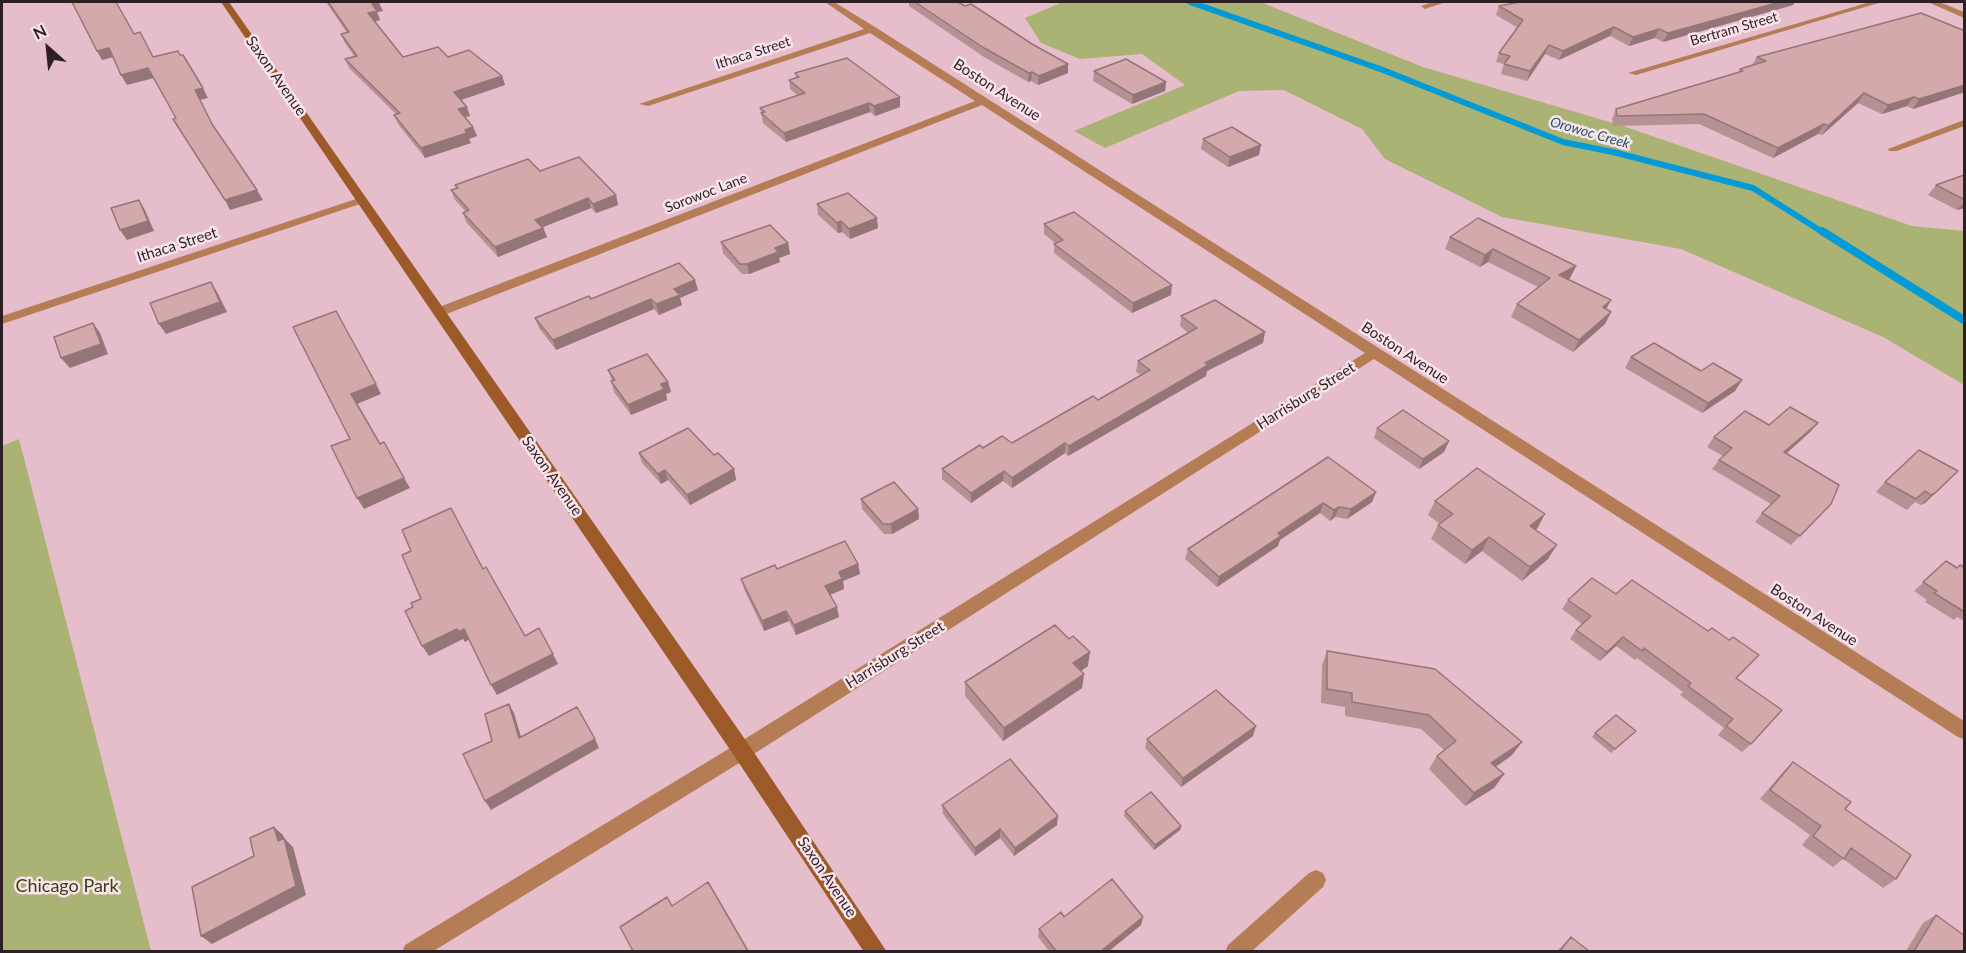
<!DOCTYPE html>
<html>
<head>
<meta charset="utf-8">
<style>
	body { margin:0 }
	#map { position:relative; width:1966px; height:953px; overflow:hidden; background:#e6bdcb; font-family:Lato,sans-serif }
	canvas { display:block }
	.frame { position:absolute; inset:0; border:3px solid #2e1f25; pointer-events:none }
	.north { position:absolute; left:18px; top:18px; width:60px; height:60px; -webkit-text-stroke:4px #f9e4eb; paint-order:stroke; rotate:333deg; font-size:16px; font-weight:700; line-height:24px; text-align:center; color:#2e1f25 }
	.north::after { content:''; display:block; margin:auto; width:21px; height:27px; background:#2e1f25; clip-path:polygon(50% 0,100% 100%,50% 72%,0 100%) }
</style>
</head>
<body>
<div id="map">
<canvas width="1966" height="953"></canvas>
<div class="frame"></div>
<div class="north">N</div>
</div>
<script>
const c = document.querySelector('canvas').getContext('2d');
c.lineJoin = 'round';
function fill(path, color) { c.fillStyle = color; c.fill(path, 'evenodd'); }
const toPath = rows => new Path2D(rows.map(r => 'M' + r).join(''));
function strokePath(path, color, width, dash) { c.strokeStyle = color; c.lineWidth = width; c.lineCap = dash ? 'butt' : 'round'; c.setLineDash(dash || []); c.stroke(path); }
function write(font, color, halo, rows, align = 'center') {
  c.font = font + ' Lato,sans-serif'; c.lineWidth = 5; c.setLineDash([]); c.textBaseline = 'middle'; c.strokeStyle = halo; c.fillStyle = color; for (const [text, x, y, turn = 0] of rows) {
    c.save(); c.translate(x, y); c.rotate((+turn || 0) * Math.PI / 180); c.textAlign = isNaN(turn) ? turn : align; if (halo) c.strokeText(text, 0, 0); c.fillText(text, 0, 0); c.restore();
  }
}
const green = toPath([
	[1063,2,1260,2,1423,67,1623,126,1912,226,1964,231,1964,385,1883,337,1681,249,1502,217,1385,159,1362,129,1284,90,1239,91,1105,148,1074,131,1185,85,1142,54,1080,59,1041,43,1025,18],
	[19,439,151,951,2,951,2,446]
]);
const streamFar1 = toPath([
	[1190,2,1383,70,1563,142,1613,152,1753,188,1824,233]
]);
const stream = toPath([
	[1822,231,1964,320]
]);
const street = toPath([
	[825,2,834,2,875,27,1964,721,1964,739,1958,737,1374,359,749,757,432,952,402,952,405,945,735,745,1365,353,982,105,444,315,434,315,433,312,434,309,975,101,870,33,648,106,639,104,864,29,825,2],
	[1433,2,1446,2,1425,9,1421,6,1433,2],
	[1870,2,1882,2,1636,75,1628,73,1870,2],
	[1928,2,1939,2,1964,12,1964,18,1928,2],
	[1964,120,1964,126,1897,151,1889,151,1888,149,1964,120],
	[362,197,366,198,366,202,2,324,2,316,362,197],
	[1316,870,1323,873,1326,880,1323,887,1251,952,1225,952,1228,945,1309,873,1316,870]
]);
const secondary = toPath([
	[221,2,229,2,749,745,887,952,864,952,735,757,221,2]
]);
const wall = toPath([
	[326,2,378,2,383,11,377,12,380,20,374,21,403,57,448,57,502,76,505,85,461,100,470,116,465,117,473,127,477,136,469,139,471,143,425,158,398,124,394,115,396,114,349,68,345,59,354,56,345,43,341,34,347,33],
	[909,2,958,2,1068,64,1068,73,1038,85,1031,81,1028,82,984,57,909,6],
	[1520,2,1795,2,1793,5,1663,42,1655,38,1629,46,1610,36,1559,60,1545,54,1527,81,1501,74,1504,64,1496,62,1499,53,1518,28,1496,15,1499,6],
	[1965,31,1965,92,1913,109,1907,106,1882,114,1858,103,1822,135,1818,134,1773,158,1699,124,1613,126,1612,119,1616,109,1738,72,1740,69,1752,65,1757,57],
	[1094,71,1166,82,1165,91,1132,104,1093,81],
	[795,73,900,97,900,107,875,116,870,112,786,142,763,123,760,108,797,95,790,89,789,80,796,77],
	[1203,139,1259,155,1228,167,1201,149],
	[540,171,616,195,618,205,596,213,591,208,543,227,547,237,498,257,466,222,463,213,466,212,455,200,451,190,456,189,455,185],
	[1965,175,1965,208,1957,210,1928,195,1936,185],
	[817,204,878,228,850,239,842,232,838,233,818,215],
	[1044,224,1171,295,1132,313,1054,253,1054,244,1055,243,1044,234],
	[1450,237,1576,266,1570,278,1568,280,1611,300,1606,309,1611,312,1605,324,1573,352,1511,317,1517,304,1538,287,1488,262,1480,267,1445,249],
	[721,242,788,243,790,254,779,258,780,262,749,274,742,274,723,253],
	[698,290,680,298,682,305,659,315,654,309,556,350,539,328,535,318,591,299],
	[1181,316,1263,343,1207,371,1206,376,1068,456,1065,453,1012,488,1003,481,971,503,942,479,942,469,983,448,1012,443,1098,400,1141,375,1136,372,1138,361,1188,333,1180,326],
	[1631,357,1701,371,1742,380,1735,391,1702,413,1625,368],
	[608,370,668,382,671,392,666,394,667,400,631,415,614,392,611,381,612,381],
	[1818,423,1810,432,1786,453,1831,504,1791,545,1755,522,1762,513,1771,504,1712,469,1719,460,1723,456,1707,447,1714,437,1769,425],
	[1377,428,1449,441,1444,452,1419,469,1374,438],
	[639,453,714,455,734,469,736,480,690,505,668,480,661,484,642,463],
	[1328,457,1376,492,1372,502,1347,519,1335,517,1330,521,1320,513,1280,540,1278,546,1217,587,1185,559,1188,549],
	[1958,471,1925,503,1921,505,1915,502,1907,510,1876,492,1885,482],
	[861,499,918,509,919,519,892,534,884,534,862,509],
	[1435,501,1537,529,1535,530,1548,559,1522,581,1482,551,1465,564,1431,539,1438,525,1440,524,1428,515],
	[1946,561,1957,568,1965,568,1965,618,1962,620,1957,617,1954,620,1925,602,1927,600,1914,591],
	[858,564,860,574,843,581,844,589,830,595,839,617,796,635,789,621,764,631,744,589,741,579,777,569],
	[1616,594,1751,664,1737,678,1751,744,1742,752,1718,735,1724,728,1680,695,1683,692,1637,658,1635,660,1616,646,1600,661,1570,639,1576,630,1582,624,1562,609,1568,600],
	[1327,651,1522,742,1512,755,1496,767,1504,774,1494,788,1465,806,1429,769,1437,756,1444,750,1421,729,1345,716,1345,707,1321,703,1322,665],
	[1088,666,1081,671,1084,674,1082,688,1003,741,965,696,965,682],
	[1636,731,1632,735,1611,753,1592,737,1595,733],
	[1253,736,1181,787,1145,748,1147,739],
	[1793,762,1845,809,1896,879,1883,888,1843,859,1833,867,1802,845,1810,835,1760,799,1783,772],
	[942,805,1057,825,1014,856,1000,838,975,856,943,814],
	[1125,811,1181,826,1180,830,1154,850,1124,816],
	[1936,915,1965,951,1906,951,1923,923],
	[1064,917,1143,917,1141,925,1109,951,1049,951,1038,937,1039,929],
	[1571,937,1589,951,1557,951]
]);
const shadedWall = toPath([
	[1780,2,1795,2,1793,5,1663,42,1668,33],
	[379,3,383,11,377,12,380,20,372,22,368,13,372,4],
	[1614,27,1610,36,1559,60,1563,51],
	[1659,29,1655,38,1629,46,1633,37],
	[1549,45,1545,54,1527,81,1530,71],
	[109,48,114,57,102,60,97,51],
	[1068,64,1068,73,1038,85,1039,76],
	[148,68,154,78,127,85,121,75],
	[1032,72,1031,81,1028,82,1029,73],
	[502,76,505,85,458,101,454,92],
	[1166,82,1165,91,1132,104,1133,95],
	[1965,85,1965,92,1913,109,1919,99],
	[203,88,208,98,200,100,195,90],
	[1864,93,1858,103,1822,135,1828,126],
	[900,97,900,107,875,116,874,106],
	[1914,97,1907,106,1882,114,1888,105],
	[869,103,870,112,786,142,784,133],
	[467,107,470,116,461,118,458,109],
	[1824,124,1818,134,1773,158,1778,148],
	[473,127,477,136,469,139,471,143,425,158,421,148],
	[1261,145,1259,155,1228,167,1230,157],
	[257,190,263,200,230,210,225,200],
	[616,195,618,205,596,213,593,204],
	[588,198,591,208,538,229,535,220],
	[139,200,145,210,154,231,127,240,120,230],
	[1965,201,1965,208,1957,210],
	[877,218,878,228,850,239,849,229],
	[841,221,842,232,838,233,837,223],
	[543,228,547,237,498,257,495,247],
	[788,243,790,254,779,258,780,262,749,274,747,264,775,248],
	[1493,249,1488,262,1480,267,1485,255],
	[1576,266,1570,278,1553,288,1559,275],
	[695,280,698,290,680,298,682,305,659,315,656,304,674,289],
	[211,282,217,292,227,312,166,334,159,324],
	[1172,285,1171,295,1132,313,1133,303],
	[651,299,654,309,556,350,553,340],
	[1611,300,1604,313,1603,307],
	[1611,312,1605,324,1573,352,1579,340],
	[93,323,100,333,108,354,70,368,61,358],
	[1265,332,1263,343,1207,371,1206,376,1068,456,1069,446,1205,363],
	[1742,380,1735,391,1702,413,1708,403],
	[668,382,671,392,666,394,667,400,631,415,628,405,661,384],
	[376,384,381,394,357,404,351,394],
	[1818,423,1810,432,1777,462,1784,452],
	[1449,441,1444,452,1419,469,1423,459],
	[1065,443,1065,453,1012,488,1012,478],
	[734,469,736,480,690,505,687,495],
	[665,470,668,480,661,484,658,474],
	[1004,471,1003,481,971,503,971,493],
	[1958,471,1925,503,1921,505,1931,495],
	[404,478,410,488,364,509,357,498],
	[1376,492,1372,502,1347,519,1351,509],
	[1323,503,1320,513,1280,540,1278,546,1217,587,1219,577,1278,533],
	[1339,507,1335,517,1330,521,1334,510],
	[918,509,919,519,892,534,891,524],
	[1545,514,1537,529,1522,540,1530,526],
	[1489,537,1482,551,1465,564,1472,550],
	[1557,545,1548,559,1522,581,1530,567],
	[858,564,860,574,843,581,844,589,827,596,825,586,839,572],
	[837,607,839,617,796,635,794,625],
	[786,611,789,621,764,631,762,621],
	[457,629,464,629,470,639,465,642,463,639,429,656,422,646],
	[1623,637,1616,646,1600,661,1607,652],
	[1090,652,1088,666,1072,677,1073,663],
	[553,654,558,664,497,695,491,685],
	[1084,674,1082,688,1003,741,1004,728],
	[509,704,514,713,524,747,519,738],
	[1256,726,1253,736,1181,787,1183,778],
	[595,739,599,748,491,810,485,801],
	[1522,742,1512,755,1482,776,1491,763],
	[1504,774,1494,788,1465,806,1474,793],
	[1058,816,1057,825,1014,856,1015,848],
	[1181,826,1180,830,1154,850,1155,845],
	[274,827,283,835,287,850,278,841],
	[1000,829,1000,838,975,856,975,848],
	[284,838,293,847,306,895,212,944,201,936],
	[1143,917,1141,925,1109,951,1101,951]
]);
const building = toPath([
	[72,2,116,2,134,34,140,32,153,57,178,51,180,55,183,55,203,88,195,90,212,124,257,190,225,200,173,119,176,118,148,68,121,75,109,48,97,51,72,2],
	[328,2,378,2,379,3,372,4,377,11,368,13,403,57,438,47,448,57,469,50,502,76,454,92,467,107,458,109,473,127,465,130,467,133,421,148,394,115,400,113,345,59,357,56,341,34,349,32,328,2],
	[915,2,958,2,965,6,971,4,1032,44,1068,64,1039,76,1032,72,1029,73,984,48,915,2],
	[1520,2,1780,2,1668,33,1659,29,1633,37,1614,27,1563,51,1549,45,1530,71,1504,64,1510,56,1499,53,1523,20,1499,6,1520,2],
	[1921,13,1965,31,1965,85,1919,99,1914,97,1888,105,1864,93,1828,126,1824,124,1778,148,1704,114,1617,116,1616,109,1743,71,1740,69,1766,61,1757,57,1921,13],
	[847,58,900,97,874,106,869,103,784,133,761,113,765,112,760,108,805,93,789,80,799,77,795,73,847,58],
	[1126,59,1166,82,1133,95,1094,71,1126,59],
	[1232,127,1261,145,1230,157,1203,139,1232,127],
	[579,157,616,195,593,204,588,198,535,220,543,228,495,247,463,213,469,210,451,190,458,188,455,185,528,159,540,171,579,157],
	[1965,175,1965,200,1936,185,1964,175,1965,175],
	[848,193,877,218,849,229,841,221,837,223,817,204,848,193],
	[139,200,148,221,120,230,111,208,139,200],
	[1074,212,1172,285,1133,303,1054,244,1063,240,1044,224,1074,212],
	[1478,218,1576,266,1559,275,1611,300,1603,307,1611,312,1579,340,1517,304,1550,278,1493,249,1485,255,1450,237,1478,218],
	[770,225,788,243,775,248,778,252,747,264,740,264,721,242,770,225],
	[679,263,695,280,674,289,680,295,656,304,651,299,553,340,535,318,589,296,591,299,679,263],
	[211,282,220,302,159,324,150,303,211,282],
	[1215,300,1265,332,1205,363,1208,365,1069,446,1065,443,1012,478,1004,471,971,493,942,469,980,445,983,448,1002,436,1012,443,1093,396,1098,400,1150,370,1138,361,1197,328,1181,316,1215,300],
	[336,311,376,384,351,394,380,444,384,442,404,478,357,498,331,446,350,439,293,327,336,311],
	[93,323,101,344,61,358,54,337,93,323],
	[1654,343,1701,371,1713,363,1742,380,1708,403,1631,357,1654,343],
	[647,354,668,382,661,384,664,389,628,405,611,381,615,380,608,370,647,354],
	[1790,407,1818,423,1784,452,1839,485,1831,504,1800,536,1762,513,1780,496,1719,460,1732,448,1714,437,1745,411,1769,425,1790,407],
	[1403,410,1449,441,1423,459,1377,428,1403,410],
	[688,428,714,455,718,453,734,469,687,495,665,470,658,474,639,453,688,428],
	[1919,450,1958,471,1935,493,1931,495,1925,491,1916,499,1885,482,1919,450],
	[1328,457,1376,492,1351,509,1339,507,1334,510,1323,503,1278,533,1281,536,1219,577,1188,549,1328,457],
	[1477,468,1545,514,1530,526,1557,545,1530,567,1489,537,1472,550,1438,525,1453,514,1435,501,1477,468],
	[894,482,918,509,891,524,883,524,861,499,894,482],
	[451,508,483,569,486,567,525,636,539,628,553,654,491,685,464,629,459,632,457,629,422,646,405,611,413,607,411,603,421,599,402,555,411,551,402,530,451,508],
	[845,541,858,564,839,572,842,579,825,586,837,607,794,625,786,611,762,621,741,579,775,565,777,569,845,541],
	[1946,561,1957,568,1960,565,1965,568,1965,610,1963,611,1934,593,1937,591,1923,582,1946,561],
	[1592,578,1616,594,1632,580,1708,631,1712,628,1729,640,1733,637,1759,655,1736,678,1782,710,1751,744,1726,726,1733,719,1688,686,1691,683,1644,648,1642,651,1623,637,1607,652,1576,630,1591,616,1568,600,1592,578],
	[1055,625,1069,639,1073,636,1090,652,1073,663,1084,674,1004,728,965,682,1055,625],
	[1327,651,1435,669,1522,742,1491,763,1504,774,1474,793,1437,756,1456,741,1429,715,1352,702,1352,693,1327,689,1327,651],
	[1216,690,1256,726,1183,778,1147,739,1216,690],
	[509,704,519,738,577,707,595,739,485,801,463,754,492,741,485,714,509,704],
	[1616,715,1636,731,1615,749,1595,733,1616,715],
	[1010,759,1058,816,1015,848,1000,829,975,848,942,805,1010,759],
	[1793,762,1851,802,1845,809,1911,855,1896,879,1851,848,1844,859,1813,836,1821,826,1770,790,1793,762],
	[1151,792,1181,826,1155,845,1125,811,1151,792],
	[274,827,278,841,284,838,296,886,201,936,192,887,254,856,250,838,274,827],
	[1112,879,1143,917,1101,951,1056,951,1039,929,1061,912,1064,917,1112,879],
	[708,882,748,951,633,951,620,927,667,897,672,906,708,882],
	[1936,915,1965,936,1965,951,1914,951,1936,915],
	[1571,937,1589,951,1560,951,1571,937]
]);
const farStreetnames = [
	["Bertram Street",1734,29,-16],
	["Ithaca Street",753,53,-18],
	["Sorowoc Lane",706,193,-21]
];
const farWaternames = [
	["Orowoc Creek",1590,133,16]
];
const streetNames = [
	["Saxon Avenue",276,76,55],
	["Boston Avenue",997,90,33],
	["Ithaca Street",177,245,-18],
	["Boston Avenue",1405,353,33],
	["Harrisburg Street",1306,396,-32],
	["Saxon Avenue",552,476,55],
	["Boston Avenue",1814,615,33],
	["Harrisburg Street",895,655,-32],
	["Saxon Avenue",827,877,56]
];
const nearParknames = [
	["Chicago Park",67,886]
];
fill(green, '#aab373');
strokePath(streamFar1, '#039ad6', 6);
strokePath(stream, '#039ad6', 8);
fill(street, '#b57d56');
fill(secondary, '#9c5a28');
fill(wall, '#b69193');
fill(shadedWall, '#947678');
fill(building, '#d4a9ab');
strokePath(building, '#947678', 1.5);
write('14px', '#2e1f25', '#f9e4eb', farStreetnames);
write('italic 14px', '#23536c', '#f9e4eb', farWaternames);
write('15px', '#2e1f25', '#f9e4eb', streetNames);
write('18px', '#3b4012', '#f9e4eb', nearParknames);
</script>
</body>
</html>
